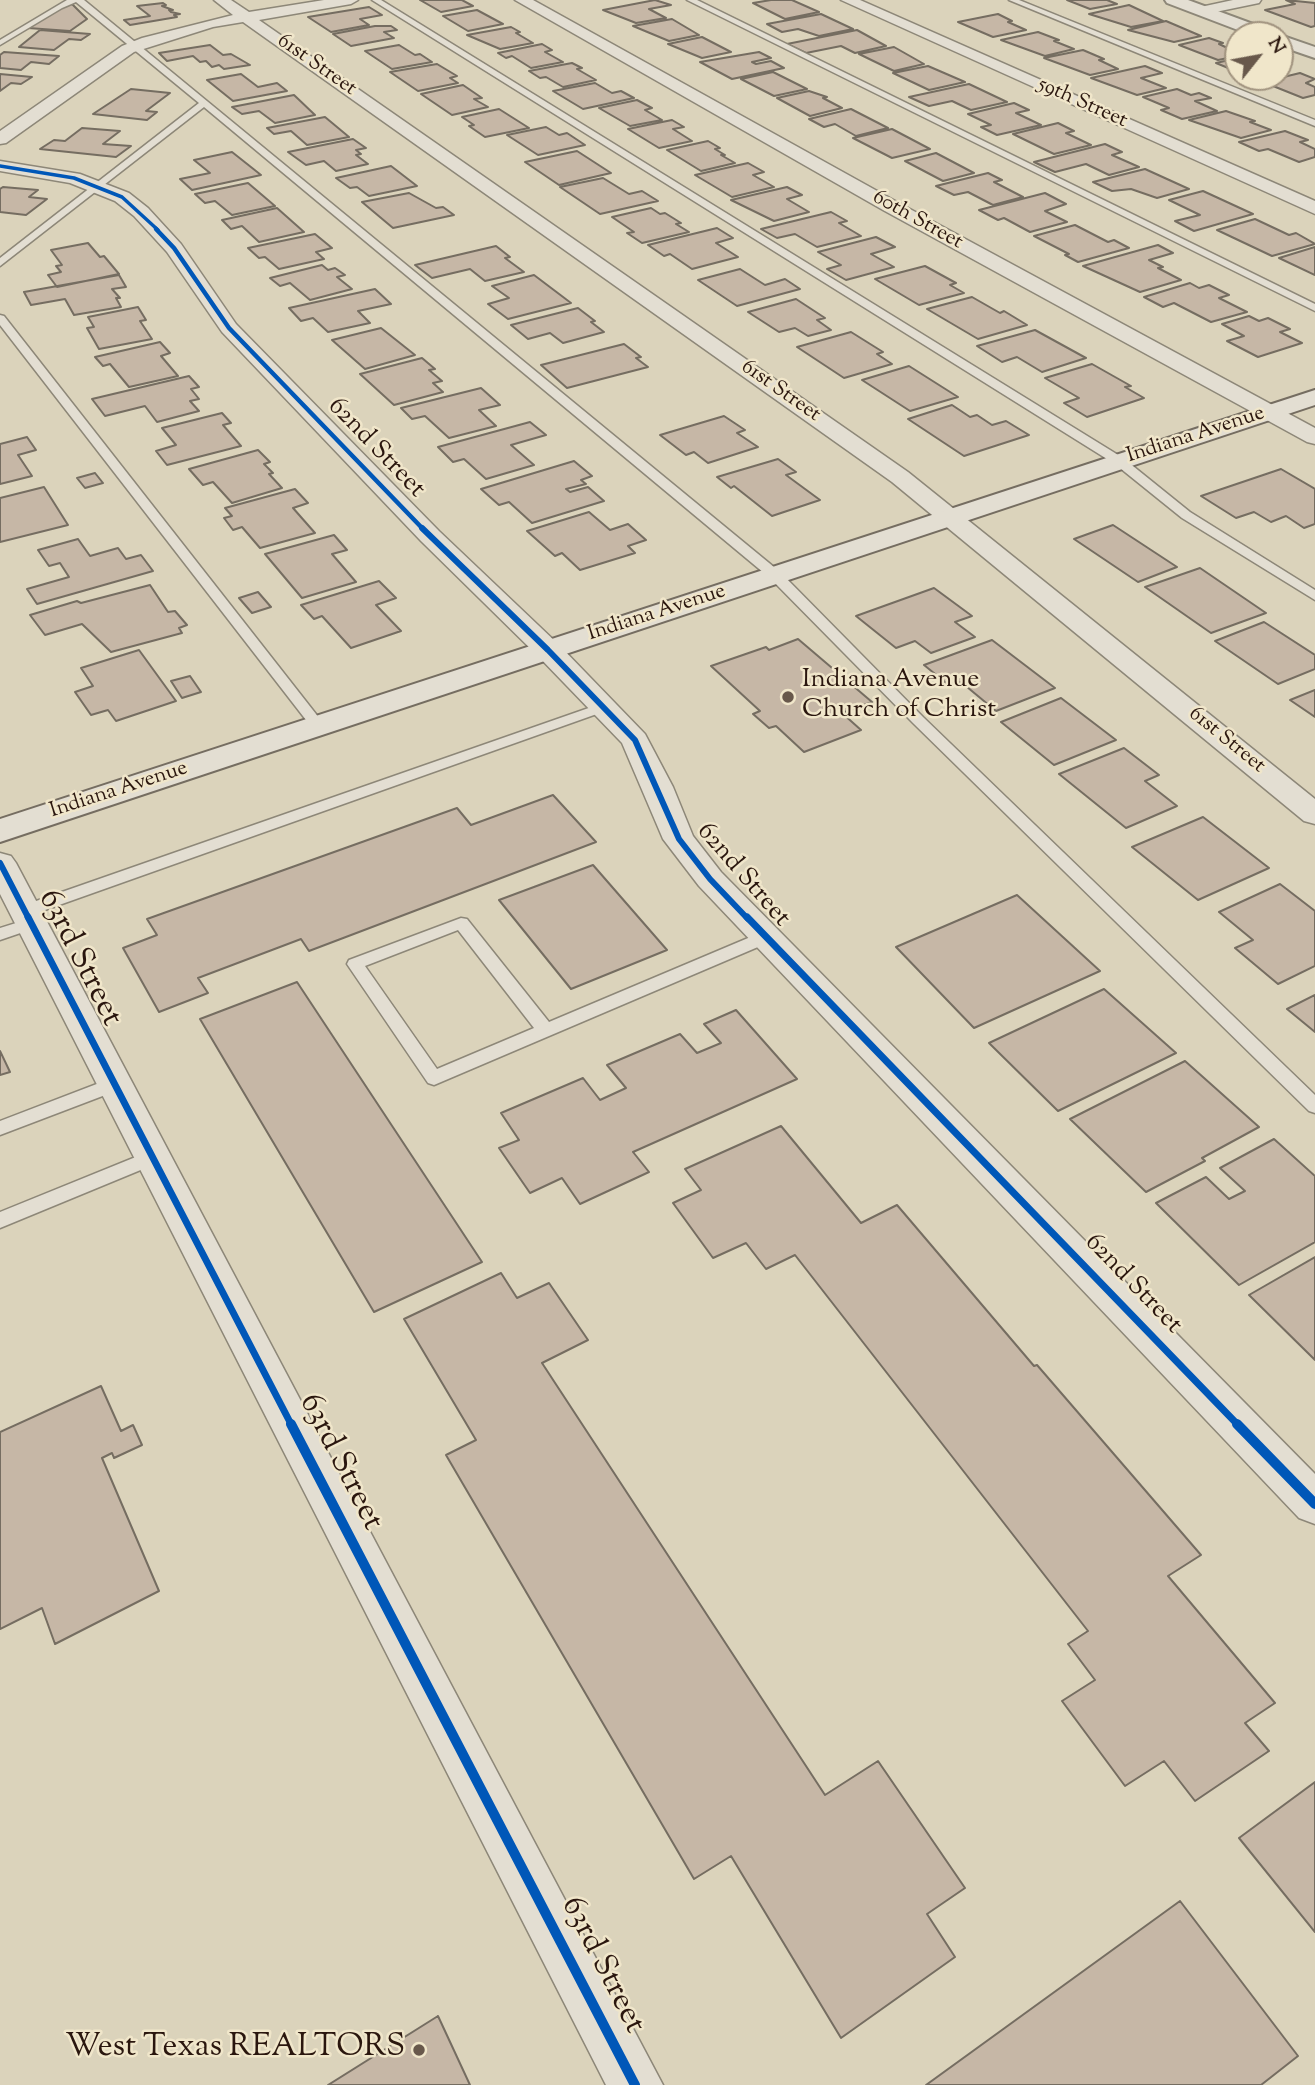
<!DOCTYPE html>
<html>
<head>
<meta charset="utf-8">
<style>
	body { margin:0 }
	#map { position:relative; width:1315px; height:2085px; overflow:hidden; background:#dbd3bb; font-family:"Sorts Mill Goudy",serif }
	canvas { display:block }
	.north { position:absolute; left:1224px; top:21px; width:70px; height:70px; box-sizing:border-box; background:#f0e6ca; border:2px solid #a1937f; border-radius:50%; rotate:59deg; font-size:19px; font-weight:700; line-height:28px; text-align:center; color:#2a160e }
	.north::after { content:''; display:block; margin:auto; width:24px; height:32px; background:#68584b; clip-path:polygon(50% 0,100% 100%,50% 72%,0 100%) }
</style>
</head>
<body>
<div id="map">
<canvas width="1315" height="2085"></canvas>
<div class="north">N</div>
</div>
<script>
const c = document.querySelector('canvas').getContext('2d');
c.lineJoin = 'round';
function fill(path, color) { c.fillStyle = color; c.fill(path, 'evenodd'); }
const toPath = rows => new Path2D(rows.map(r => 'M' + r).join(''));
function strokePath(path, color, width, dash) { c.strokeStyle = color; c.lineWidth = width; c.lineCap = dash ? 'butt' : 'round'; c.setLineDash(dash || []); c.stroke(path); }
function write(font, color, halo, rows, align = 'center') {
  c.font = font + ' "Sorts Mill Goudy",serif'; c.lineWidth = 5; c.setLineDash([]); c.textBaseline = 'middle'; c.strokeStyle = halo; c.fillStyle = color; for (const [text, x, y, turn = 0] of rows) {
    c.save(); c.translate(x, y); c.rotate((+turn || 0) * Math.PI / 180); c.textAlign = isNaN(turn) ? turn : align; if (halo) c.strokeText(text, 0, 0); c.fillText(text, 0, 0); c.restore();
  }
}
const building = toPath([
	[420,0,462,0,473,6,441,12,420,0],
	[655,0,671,5,649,9,666,18,636,23,603,10,655,0],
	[771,0,792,0,819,12,785,19,753,3,771,0],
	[1067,0,1107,0,1117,4,1090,9,1067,0],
	[1286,0,1315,3,1315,26,1311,27,1265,10,1295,4,1286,0],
	[163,3,166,5,162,6,173,10,169,10,171,12,180,14,174,15,177,17,130,25,124,20,150,16,137,6,163,3],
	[72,4,87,19,70,31,28,28,63,5,72,4],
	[1129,5,1163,21,1131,27,1089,14,1129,5],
	[369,7,382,15,360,19,369,25,331,32,308,17,369,7],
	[477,10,503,24,468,31,443,16,477,10],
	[821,14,853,29,819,36,798,29,782,32,767,24,821,14],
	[998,14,1012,21,1008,22,1026,30,993,37,958,22,998,14],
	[672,19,699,35,669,41,633,26,672,19],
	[1166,21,1201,36,1174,42,1128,30,1166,21],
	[375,26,391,26,397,30,384,32,394,38,351,46,333,34,375,26],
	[511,27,520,32,516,33,533,43,500,49,467,35,511,27],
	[40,30,90,34,81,40,69,39,54,50,19,47,40,30],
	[857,30,886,46,855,53,841,46,806,53,787,44,857,30],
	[1038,32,1059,40,1054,41,1074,49,1045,56,1001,40,1038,32],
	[702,37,731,52,702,58,668,44,702,37],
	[1209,38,1223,43,1219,44,1238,53,1238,56,1218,60,1179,45,1209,38],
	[542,44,552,50,545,52,563,62,531,68,512,56,506,58,498,53,542,44],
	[210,45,223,55,231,54,250,65,224,69,219,65,212,67,206,61,200,62,193,56,167,61,159,53,210,45],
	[399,45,415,55,420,54,432,62,392,69,365,51,399,45],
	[894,47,924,64,894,71,859,54,894,47],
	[1083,50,1104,59,1099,60,1118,69,1090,75,1044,58,1083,50],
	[4,52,59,56,49,64,31,62,21,70,0,68,0,55,4,52],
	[759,52,771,58,752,62,756,64,771,61,784,68,732,79,700,62,759,52],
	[1238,58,1238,72,1216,63,1238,58],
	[572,63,582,68,577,69,596,80,563,87,546,77,540,78,529,71,572,63],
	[437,64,457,76,450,78,458,83,418,91,390,72,437,64],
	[928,66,965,82,929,90,893,73,928,66],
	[1145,66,1162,73,1141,78,1166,88,1137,95,1091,78,1145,66],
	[773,72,807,89,774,96,741,79,773,72],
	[1300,73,1315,79,1306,83,1315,87,1315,95,1303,98,1263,82,1300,73],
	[0,74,32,77,21,84,11,83,0,91,0,74],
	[241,74,258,87,277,83,287,91,233,101,207,80,241,74],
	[595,83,612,93,621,91,634,98,583,109,553,91,595,83],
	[969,84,1007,102,971,110,952,101,929,106,909,97,969,84],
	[463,85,482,98,474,99,488,107,452,115,421,94,463,85],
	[131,89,170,93,146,111,157,112,147,120,93,114,131,89],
	[1177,89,1191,95,1199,93,1211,98,1195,101,1217,111,1182,119,1161,110,1169,108,1143,97,1177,89],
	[809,91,827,97,823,98,842,108,810,116,777,98,809,91],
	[294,95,315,115,275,123,259,111,242,114,232,107,294,95],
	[637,100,652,108,645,110,662,120,630,126,599,108,637,100],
	[1014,103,1029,110,1016,113,1041,125,997,135,981,127,991,125,968,114,1014,103],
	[499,109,529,128,485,137,469,126,474,125,462,117,499,109],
	[851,109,888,128,856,136,835,124,824,127,809,119,851,109],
	[1226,111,1255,121,1250,122,1271,130,1241,138,1189,120,1226,111],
	[325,117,349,137,307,145,291,131,274,134,267,128,325,117],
	[672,120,684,127,673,129,692,141,659,148,628,129,672,120],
	[1058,123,1074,131,1066,133,1091,145,1054,154,1013,134,1058,123],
	[546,127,559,135,567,133,585,145,538,155,507,135,546,127],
	[82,128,120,131,103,144,131,146,116,157,40,149,54,140,65,141,82,128],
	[892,129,930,149,892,158,853,138,892,129],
	[1285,131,1308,140,1300,142,1315,149,1315,157,1299,162,1268,149,1259,151,1239,142,1285,131],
	[353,139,366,148,356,150,361,154,356,155,368,164,336,171,324,161,306,165,288,152,353,139],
	[708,141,720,148,715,149,725,155,721,155,735,163,701,171,667,150,708,141],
	[1105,144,1122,152,1112,155,1139,167,1109,175,1086,164,1055,172,1034,162,1105,144],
	[577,151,611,173,559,185,525,162,577,151],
	[232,152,261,175,192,190,180,179,210,173,194,160,232,152],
	[936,153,974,173,943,181,905,161,936,153],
	[748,163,764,172,753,175,774,187,732,197,695,175,748,163],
	[391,166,417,186,369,196,357,187,350,188,336,178,391,166],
	[1145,169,1189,189,1157,198,1131,189,1112,191,1093,182,1145,169],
	[988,173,1002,180,994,182,1023,197,993,205,968,192,954,195,936,186,988,173],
	[603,178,629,194,642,191,658,201,600,214,560,187,603,178],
	[248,183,275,206,232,215,215,201,205,203,195,194,248,183],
	[3,187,38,190,29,197,47,199,26,215,0,212,0,189,3,187],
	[787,187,802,195,787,199,809,212,774,221,731,200,787,187],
	[1203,191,1253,214,1194,231,1175,221,1200,215,1169,200,1203,191],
	[409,193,436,208,443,207,454,215,393,228,362,202,409,193],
	[1045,193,1066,204,1045,211,1067,222,1030,232,1004,218,998,220,979,210,1045,193],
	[277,208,304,232,259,242,242,226,231,229,222,220,277,208],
	[651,208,660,214,665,213,681,223,676,224,689,232,642,243,627,233,634,232,612,217,651,208],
	[831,212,847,221,839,223,861,236,817,247,795,234,777,238,761,229,831,212],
	[1255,219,1289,235,1296,233,1315,244,1272,256,1217,230,1255,219],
	[1075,225,1108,242,1114,240,1129,248,1078,262,1065,255,1069,254,1034,236,1075,225],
	[717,228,733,238,716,243,738,257,692,269,670,254,664,256,648,245,717,228],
	[315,234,332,248,316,252,324,259,279,269,265,257,259,258,248,248,315,234],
	[876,237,895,247,871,254,894,267,846,280,827,269,841,265,818,252,876,237],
	[88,243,100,257,104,256,119,274,57,287,48,275,61,272,56,266,62,265,51,250,88,243],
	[1158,245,1173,253,1149,260,1163,267,1158,268,1181,280,1140,292,1083,266,1158,245],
	[496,246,510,257,505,258,524,272,485,281,470,269,432,278,415,265,496,246],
	[1315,247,1315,275,1279,258,1315,247],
	[322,265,328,270,335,268,345,275,337,277,352,289,310,300,290,283,280,286,270,278,322,265],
	[925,266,956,283,950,285,964,293,919,305,875,279,925,266],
	[740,269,765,285,785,279,800,289,737,306,698,280,740,269],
	[119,275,126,287,112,289,120,298,116,298,121,307,74,315,65,299,31,305,24,292,119,275],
	[534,275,571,303,508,319,488,304,509,298,492,286,534,275],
	[1190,283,1199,288,1209,285,1229,295,1219,298,1247,312,1211,322,1174,303,1163,307,1144,297,1190,283],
	[375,289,391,304,358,311,370,323,328,332,313,318,301,321,289,308,375,289],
	[972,297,1000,313,1004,311,1027,325,978,339,927,309,972,297],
	[796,299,825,318,817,320,831,330,808,336,795,328,779,332,748,312,796,299],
	[138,307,146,320,140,321,152,339,99,349,87,328,94,327,88,317,138,307],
	[578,308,595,321,591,322,604,332,563,343,550,333,528,339,511,325,578,308],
	[1249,316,1259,321,1268,318,1290,329,1280,332,1302,343,1258,357,1227,341,1244,336,1222,324,1249,316],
	[381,328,415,355,365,369,332,340,381,328],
	[1035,330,1086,358,1042,372,1017,357,1002,362,977,346,1035,330],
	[851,332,883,352,877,354,892,364,844,378,797,347,851,332],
	[160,342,170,353,161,356,178,376,129,387,110,364,103,366,95,357,160,342],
	[624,344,641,357,636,358,648,367,567,388,541,365,624,344],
	[422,358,435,369,429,370,442,381,433,383,443,392,394,405,360,374,422,358],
	[1092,364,1131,386,1125,387,1144,398,1087,417,1064,403,1079,398,1045,378,1092,364],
	[909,366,958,397,910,411,862,380,909,366],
	[189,376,199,387,191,389,199,399,190,401,199,411,157,422,145,406,105,416,92,399,189,376],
	[481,388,500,405,479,410,496,426,449,438,425,416,412,419,401,408,481,388],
	[952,405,970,417,977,415,992,425,1006,421,1029,435,964,456,908,419,952,405],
	[222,413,231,423,223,425,241,446,167,465,156,451,176,445,162,428,222,413],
	[724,416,745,430,737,433,758,447,708,463,694,452,686,455,660,435,724,416],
	[530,422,546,435,511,445,534,465,486,479,464,459,453,462,438,447,530,422],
	[27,437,36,450,18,455,32,476,0,484,0,444,27,437],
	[258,450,270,462,264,464,273,473,269,474,282,488,232,503,213,482,203,485,189,469,258,450],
	[778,459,796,472,786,475,820,500,772,516,734,486,731,488,717,477,778,459],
	[574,461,592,476,581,480,586,484,566,489,570,492,588,487,604,501,532,523,509,502,499,505,481,489,574,461],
	[1281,469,1315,489,1315,524,1304,528,1286,516,1271,522,1254,512,1236,518,1201,496,1281,469],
	[95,473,103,483,85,488,77,478,95,473],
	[44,487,68,525,0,542,0,498,44,487],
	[295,489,308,503,293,508,315,533,260,548,242,527,233,530,224,518,232,516,225,508,295,489],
	[589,512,610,530,628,524,646,540,628,546,635,553,580,570,562,553,555,556,527,531,589,512],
	[1113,525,1177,567,1138,582,1074,539,1113,525],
	[334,535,347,550,332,554,356,582,302,598,265,554,334,535],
	[78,539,90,556,118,548,126,559,141,555,153,571,37,604,27,589,69,577,60,563,49,566,38,550,78,539],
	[1200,568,1266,613,1211,633,1145,587,1200,568],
	[379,581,396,598,376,605,401,631,351,648,322,616,314,619,301,605,379,581],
	[150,585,168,612,175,611,187,625,179,628,182,633,111,652,82,624,45,635,30,615,77,601,81,603,150,585],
	[934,588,972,616,955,622,975,637,931,653,915,641,896,648,856,616,934,588],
	[258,592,271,607,252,613,239,598,258,592],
	[1264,622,1315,655,1315,669,1278,684,1215,641,1264,622],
	[798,639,872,702,842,713,861,730,804,752,776,726,769,728,753,714,760,711,711,666,766,647,769,650,798,639],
	[992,640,1055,688,996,711,961,682,950,686,924,665,992,640],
	[139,650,176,701,116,721,108,710,91,715,75,692,93,686,81,668,139,650],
	[190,676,201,692,182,698,171,681,190,676],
	[1315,690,1315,717,1290,700,1315,690],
	[1061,698,1116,740,1054,765,1001,722,1061,698],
	[1124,748,1159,775,1145,781,1177,806,1126,828,1059,774,1124,748],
	[553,795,596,842,309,951,301,939,198,978,208,993,159,1012,123,948,157,935,147,919,457,808,471,825,553,795],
	[1203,817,1269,868,1198,900,1132,847,1203,817],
	[593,865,667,950,571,989,499,900,593,865],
	[1280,884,1315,911,1315,966,1278,984,1235,948,1253,940,1219,912,1280,884],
	[1017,895,1100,971,974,1028,896,947,1017,895],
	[297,982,482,1262,374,1312,200,1019,297,982],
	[1104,989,1176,1053,1058,1111,989,1043,1104,989],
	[1315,995,1315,1032,1287,1009,1315,995],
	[736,1010,797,1079,633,1152,649,1172,580,1204,562,1178,530,1193,499,1148,519,1140,501,1113,583,1078,600,1100,626,1088,607,1065,680,1034,697,1053,721,1043,704,1024,736,1010],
	[0,1051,10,1072,0,1075,0,1051],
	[1185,1061,1259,1127,1202,1158,1205,1161,1146,1192,1070,1119,1185,1061],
	[781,1126,861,1223,897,1205,1034,1366,1037,1365,1201,1555,1168,1576,1275,1703,1245,1723,1269,1751,1195,1801,1164,1761,1125,1786,1062,1701,1095,1680,1068,1644,1088,1631,795,1255,766,1269,746,1243,713,1258,673,1203,701,1190,685,1169,781,1126],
	[1274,1139,1315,1176,1315,1242,1239,1285,1156,1203,1206,1177,1229,1199,1245,1191,1220,1168,1274,1139],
	[1315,1257,1315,1360,1249,1295,1315,1257],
	[501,1273,517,1298,549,1283,588,1340,542,1363,825,1795,878,1761,965,1888,927,1914,955,1957,841,2038,731,1856,694,1879,446,1455,476,1440,404,1319,501,1273],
	[101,1386,121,1431,133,1425,142,1445,114,1458,112,1453,102,1458,159,1591,55,1644,42,1608,0,1629,0,1432,101,1386],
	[1315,1782,1315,1932,1239,1838,1315,1782],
	[1180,1901,1298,2056,1261,2085,926,2085,1180,1901],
	[438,2016,470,2085,328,2085,438,2016]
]);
const service = toPath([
	[67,0,84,0,780,572,923,717,1315,1095,1315,1113,1309,1111,913,723,770,578,204,107,0,266,0,258,199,103,76,2,62,8,0,45,0,40,67,0],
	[372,0,381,0,1123,458,1190,512,1315,590,1315,600,1182,518,1115,464,372,0],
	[687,0,697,0,1315,304,1315,311,687,0],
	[1009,0,1019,0,1315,120,1315,126,1009,0],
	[0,315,4,316,323,723,325,726,323,729,313,729,0,325,0,315],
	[603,703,608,704,608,710,31,915,25,916,17,911,19,907,603,703],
	[32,918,40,923,38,927,0,940,0,928,32,918],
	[461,918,467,919,549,1022,760,933,766,931,774,937,772,941,434,1085,428,1083,347,964,349,960,461,918],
	[458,930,534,1028,437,1069,365,966,458,930],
	[115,1077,121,1079,124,1084,121,1089,0,1135,0,1121,115,1077],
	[153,1150,160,1152,162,1157,160,1162,0,1228,0,1212,153,1150]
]);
const minor = toPath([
	[214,0,231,0,249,12,324,0,358,0,351,4,259,20,908,472,1315,799,1315,824,1304,821,892,482,243,22,213,27,134,52,6,143,0,144,0,131,122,46,142,38,233,15,214,0],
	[515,0,533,0,897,202,1315,428,1315,444,1307,442,883,210,515,0],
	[841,0,860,0,1315,201,1315,214,841,0],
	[1233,0,1261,0,1259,3,1201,15,1194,11,1196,8,1233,0],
	[0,161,80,174,129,193,148,208,181,244,236,324,439,531,558,644,645,734,673,787,693,836,721,872,1315,1474,1315,1524,1299,1518,699,886,663,839,622,743,538,656,421,541,222,332,167,252,134,216,115,201,70,183,0,171,0,161],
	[0,853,11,856,16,863,663,2085,606,2085,0,894,0,853]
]);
const tertiary = toPath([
	[1165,0,1188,0,1272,31,1274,35,1251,35,1167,3,1165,0],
	[1280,35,1315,47,1315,58,1280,46,1280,35]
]);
const secondary = toPath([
	[1315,390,1315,405,0,842,0,819,1315,390]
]);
const cyclewayFar4 = toPath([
	[0,166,74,178,122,197,158,230]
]);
const cyclewayFar3 = toPath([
	[156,229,174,248,229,328,423,529]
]);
const cyclewayFar2 = toPath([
	[422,528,548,650,635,740,679,839,710,879,748,919],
	[0,863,29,919]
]);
const cyclewayFar1 = toPath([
	[28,917,292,1426],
	[747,917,1239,1426]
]);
const cycleway = toPath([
	[291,1424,635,2085],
	[1237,1424,1315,1504]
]);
const markers = [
	[788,697,7,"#68584b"],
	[419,2050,7,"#68584b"]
];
const farStreetnames = [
	["61st Street",316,66,35],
	["59th Street",1082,104,24],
	["60th Street",917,221,29],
	["61st Street",780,392,35],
	["Indiana Avenue",1196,436,-18],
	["Indiana Avenue",657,614,-18],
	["61st Street",1226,741,39],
	["Indiana Avenue",119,791,-18]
];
const streetNames = [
	["62nd Street",375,449,46],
	["62nd Street",742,876,49],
	["62nd Street",1132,1285,46]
];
const poiNames = [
	["Indiana Avenue",802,682],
	["Church of Christ",802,712]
];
const nearStreetnames = [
	["63rd Street",78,959,63],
	["63rd Street",339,1463,63],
	["63rd Street",601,1966,63]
];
const nearPoinames = [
	["West Texas REALTORS",405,2050]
];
fill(building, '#c6b7a6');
strokePath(building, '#756d61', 2);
strokePath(service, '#8d8778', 3);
strokePath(minor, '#8d8778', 3);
strokePath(tertiary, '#8d8778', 4);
strokePath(secondary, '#756d61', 4);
fill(service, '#e3ded2');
fill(minor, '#e3ded2');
fill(tertiary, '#e3ded2');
fill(secondary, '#e3ded2');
strokePath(cyclewayFar4, '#0057b8', 3.5);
strokePath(cyclewayFar3, '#0057b8', 4.5);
strokePath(cyclewayFar2, '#0057b8', 6);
strokePath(cyclewayFar1, '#0057b8', 7);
strokePath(cycleway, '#0057b8', 10);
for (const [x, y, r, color] of markers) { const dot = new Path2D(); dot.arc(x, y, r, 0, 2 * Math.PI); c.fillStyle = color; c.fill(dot); strokePath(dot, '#f0e6ca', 2.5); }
write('21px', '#2a160e', '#f0e6ca', farStreetnames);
write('26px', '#2a160e', '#f0e6ca', streetNames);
write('26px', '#2a160e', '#f0e6ca', poiNames, 'left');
write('32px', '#2a160e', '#f0e6ca', nearStreetnames);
write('32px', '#2a160e', '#f0e6ca', nearPoinames, 'right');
</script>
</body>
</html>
